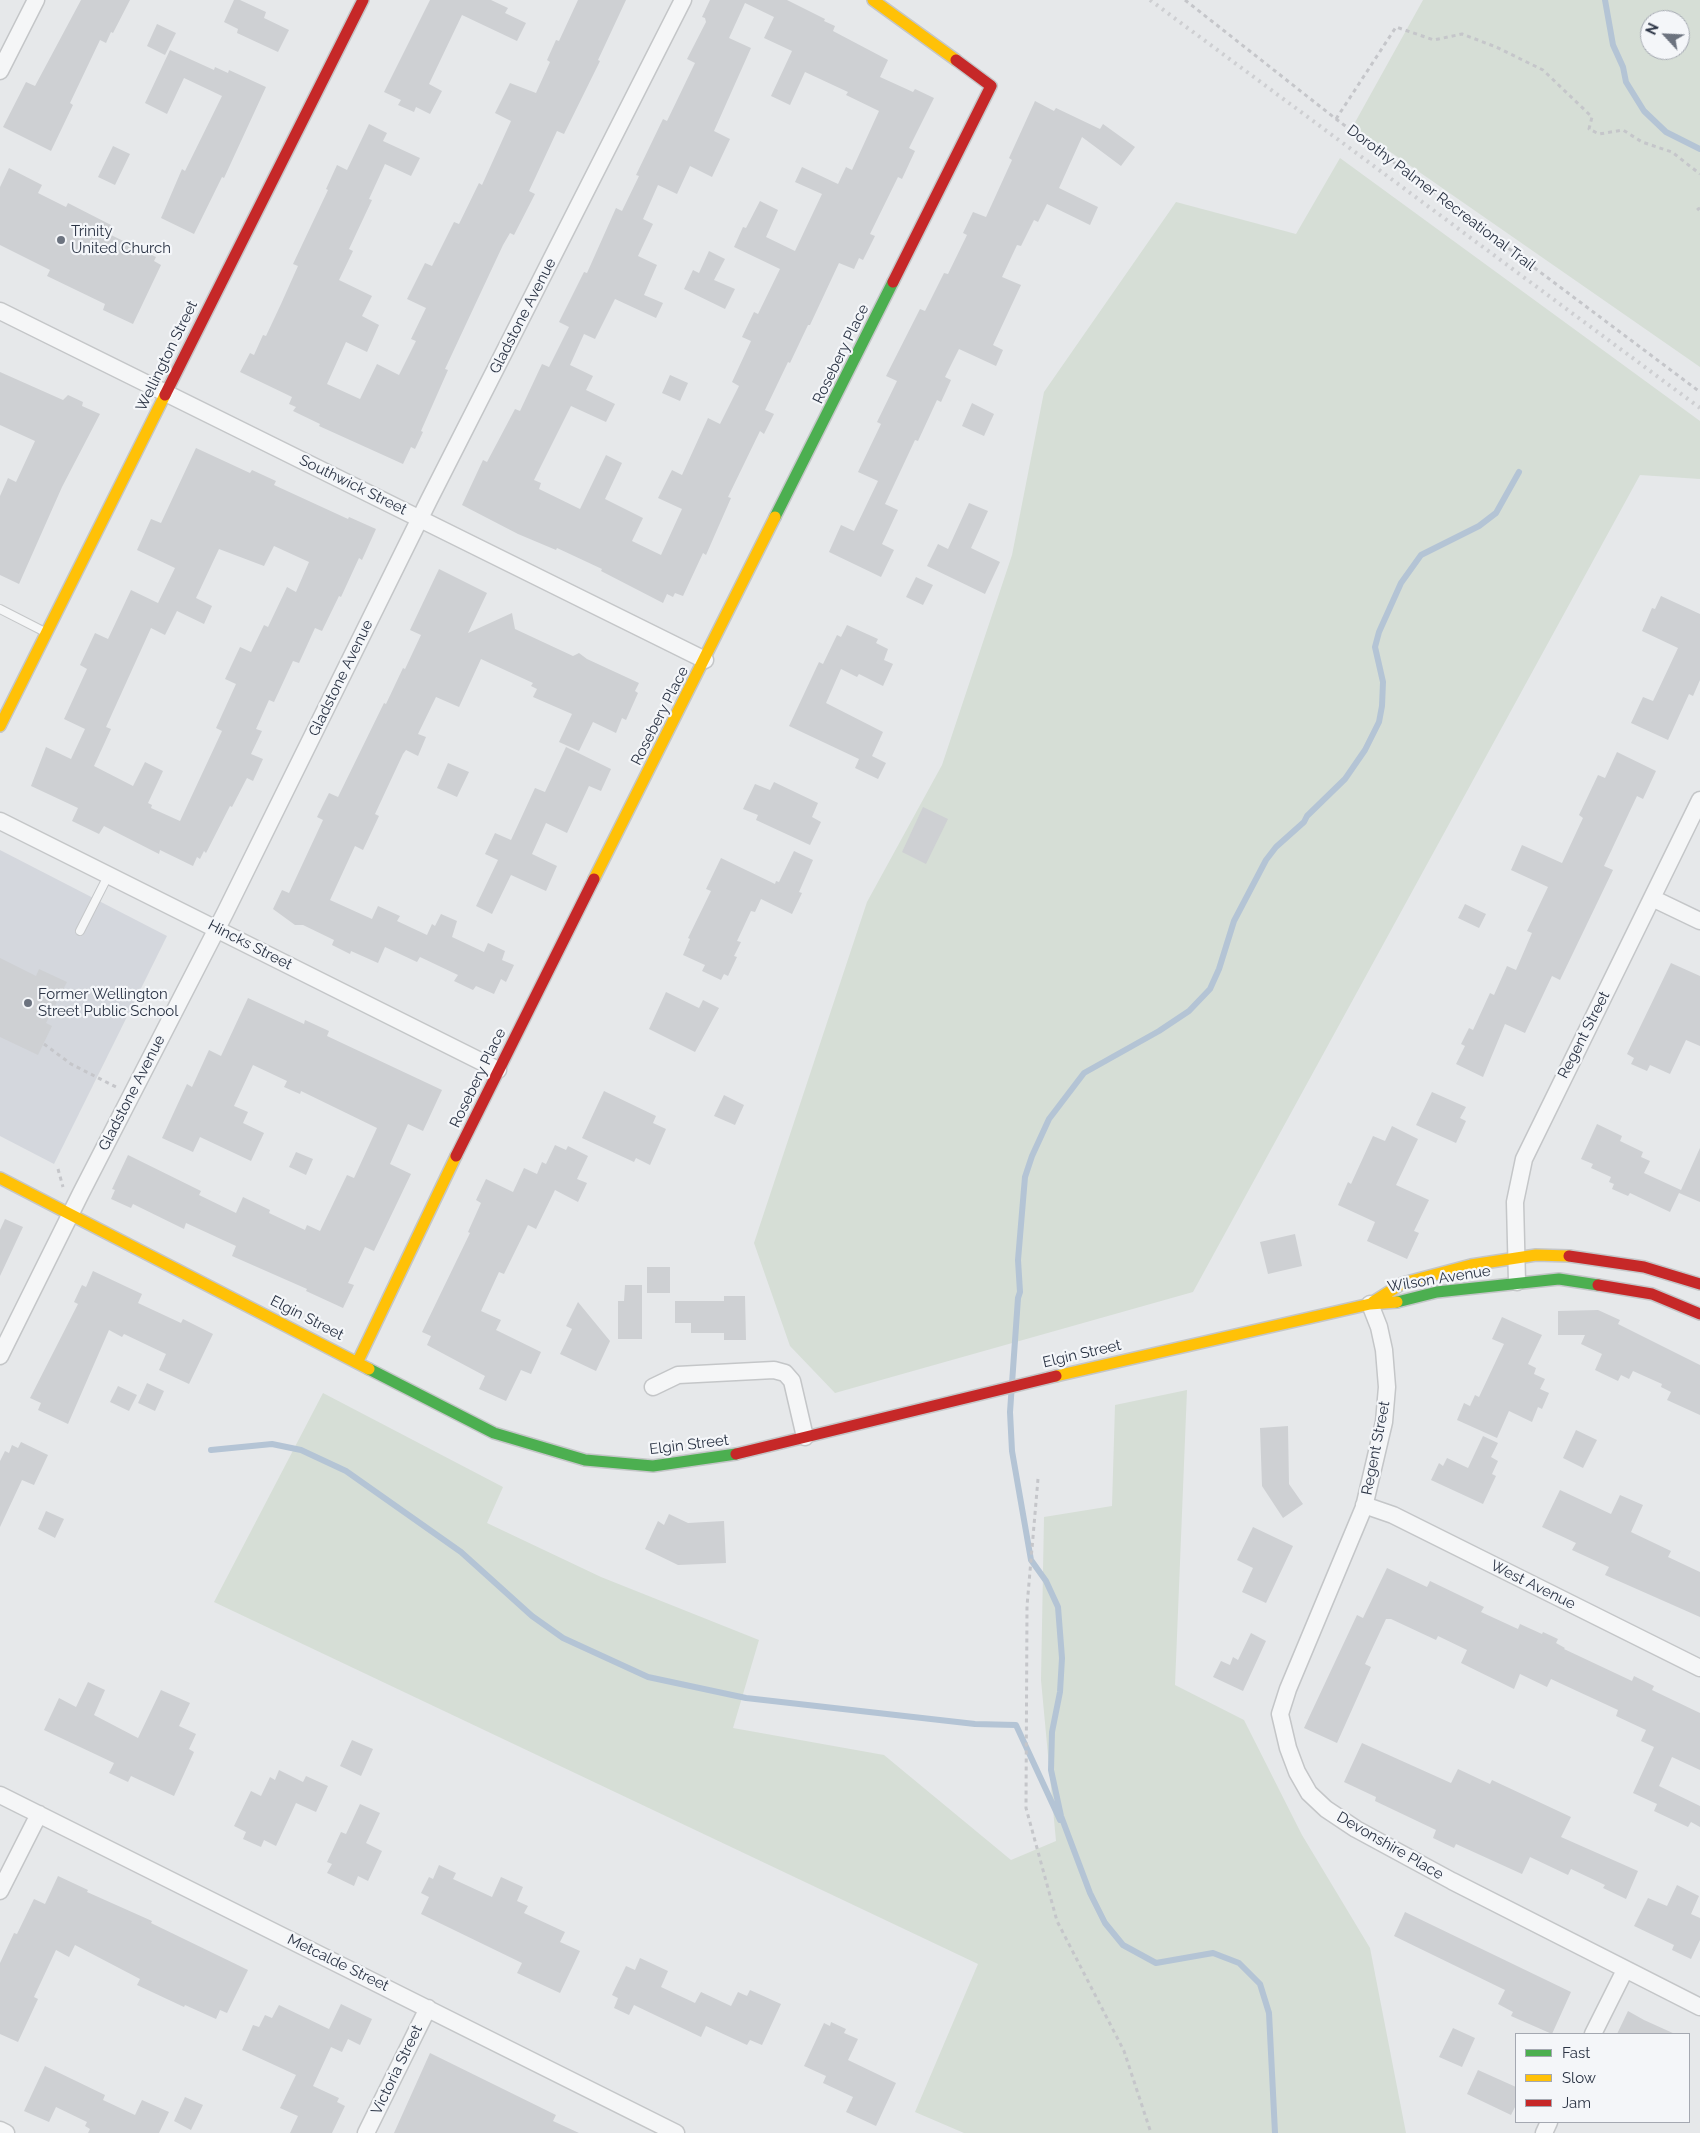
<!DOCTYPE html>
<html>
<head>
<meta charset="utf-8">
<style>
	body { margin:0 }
	#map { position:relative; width:1700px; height:2133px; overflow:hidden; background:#e6e8ea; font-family:Raleway,sans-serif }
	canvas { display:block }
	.legend { position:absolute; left:1515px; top:2033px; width:175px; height:90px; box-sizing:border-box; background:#f4f6f9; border:1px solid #a4a8b1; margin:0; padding:6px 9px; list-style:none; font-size:15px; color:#2b3445 }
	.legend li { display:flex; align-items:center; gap:10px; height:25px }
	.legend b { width:25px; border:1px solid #a4a8b1 }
	.north { position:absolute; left:1640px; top:10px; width:50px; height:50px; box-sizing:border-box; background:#f4f6f9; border:1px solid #a4a8b1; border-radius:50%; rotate:295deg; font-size:14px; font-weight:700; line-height:20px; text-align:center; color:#2b3445 }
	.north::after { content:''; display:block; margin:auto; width:18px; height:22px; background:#6c737f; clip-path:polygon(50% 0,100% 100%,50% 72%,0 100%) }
</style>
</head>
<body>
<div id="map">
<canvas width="1700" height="2133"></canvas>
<ul class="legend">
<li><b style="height:6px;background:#4caf50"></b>Fast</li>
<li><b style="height:6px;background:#ffc107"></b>Slow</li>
<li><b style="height:6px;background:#c62828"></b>Jam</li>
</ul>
<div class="north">N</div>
</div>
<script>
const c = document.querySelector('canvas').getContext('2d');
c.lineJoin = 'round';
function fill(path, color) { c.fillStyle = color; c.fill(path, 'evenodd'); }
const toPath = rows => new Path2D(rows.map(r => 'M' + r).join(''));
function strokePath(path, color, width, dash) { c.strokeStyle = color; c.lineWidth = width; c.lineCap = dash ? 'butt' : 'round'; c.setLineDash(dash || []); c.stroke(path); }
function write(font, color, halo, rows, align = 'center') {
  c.font = font + ' Raleway,sans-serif'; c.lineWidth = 4.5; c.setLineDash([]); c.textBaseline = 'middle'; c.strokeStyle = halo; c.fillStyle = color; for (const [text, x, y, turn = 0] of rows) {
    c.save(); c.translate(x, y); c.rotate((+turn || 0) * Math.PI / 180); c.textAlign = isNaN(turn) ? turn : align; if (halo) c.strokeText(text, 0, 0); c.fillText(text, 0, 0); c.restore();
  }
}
const built = toPath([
	[0,850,167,936,54,1164,0,1136]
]);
const green = toPath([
	[1423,0,1700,0,1700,367,1353,126],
	[1650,20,1680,20,1680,50,1650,50],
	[1340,158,1700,421,1700,479,1640,475,1193,1292,835,1393,790,1346,754,1243,867,902,942,765,1012,555,1044,392,1176,202,1296,234],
	[1187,1390,1175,1685,1244,1720,1302,1835,1370,1948,1406,2133,964,2133,915,2112,978,1964,214,1602,323,1393,503,1487,487,1523,601,1577,759,1640,733,1728,884,1755,1011,1860,1056,1841,1041,1680,1044,1517,1112,1506,1115,1405]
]);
const stream = toPath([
	[1605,0,1613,45,1623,67,1626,82,1644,111,1666,132,1700,149],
	[211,1450,272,1444,301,1450,346,1471,461,1552,532,1616,563,1638,648,1677,746,1698,975,1724,1016,1725,1060,1820],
	[1275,2133,1269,2013,1260,1984,1239,1963,1213,1953,1156,1963,1123,1945,1105,1923,1090,1893,1061,1816,1051,1770,1052,1732,1060,1692,1062,1658,1058,1607,1046,1581,1031,1560,1012,1451,1010,1412,1018,1298,1020,1292,1018,1260,1025,1177,1032,1156,1049,1119,1084,1073,1159,1031,1189,1011,1210,989,1219,969,1234,921,1266,860,1276,847,1304,822,1307,816,1345,779,1365,750,1379,722,1382,706,1383,682,1375,647,1379,632,1401,583,1421,555,1479,526,1496,513,1519,472]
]);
const building = toPath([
	[81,0,130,0,113,33,111,32,106,43,100,40,70,103,73,105,51,151,3,127,26,82,35,86],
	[234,0,240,0,266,12,264,18,289,30,278,52,237,33,238,29,224,22],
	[430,0,491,0,508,8,505,13,526,23,517,41,462,15,429,84,442,91,430,114,416,107,414,112,398,105,401,100,384,92],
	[578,0,626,0,598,60,600,61,564,134,557,131,529,191,535,194,514,235,510,233,503,245,445,369,448,370,421,431,423,432,415,449,411,447,403,464,319,426,320,424,293,411,296,407,289,404,292,397,240,372,250,353,254,355,263,335,266,336,281,304,298,266,293,264,328,190,326,189,337,165,347,170,369,124,387,133,383,141,420,158,411,176,385,164,369,199,372,200,349,249,353,251,339,280,372,296,362,316,379,325,367,352,346,342,327,384,360,399,377,364,399,375,416,341,411,339,426,308,407,299,425,263,432,266,454,222,459,224,479,183,482,185,511,121,495,113,510,83,536,93,550,62,547,60,556,40,559,41],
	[710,0,787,0,825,19,824,21,835,26,833,31,888,60,880,77,913,92,915,89,934,98,909,148,915,151,902,179,898,177,870,234,875,236,863,260,859,258,854,269,839,263,810,325,808,325,790,363,788,362,765,410,774,414,764,434,760,431,728,497,731,498,706,555,703,553,683,596,675,593,673,597,667,594,663,603,601,571,602,569,557,548,556,550,518,534,462,505,483,460,487,462,515,409,520,411,542,364,549,367,569,327,559,322,584,272,587,273,616,208,622,211,639,176,636,175,663,119,667,121,695,63,687,59,706,22,705,18,702,17],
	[745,3,774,17,764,38,792,51,771,96,790,105,805,72,848,92,846,95,879,111,852,170,846,167,838,184,802,167,795,182,822,194,795,251,766,237,778,210,760,201,746,228,743,227,734,247,780,269,758,314,754,312,742,337,751,341,732,382,739,386,720,424,708,418,682,475,672,470,658,498,682,509,661,555,632,541,643,518,605,499,622,463,606,455,580,509,539,489,541,483,534,480,571,406,606,422,615,404,586,390,593,376,570,365,584,334,595,339,615,299,656,318,663,303,644,295,657,265,638,256,653,224,643,219,658,185,677,194,690,166,712,177,730,139,714,131,751,48,729,38],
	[157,24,176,33,165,55,147,46],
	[170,50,214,70,215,67,228,73,229,70,266,87,224,178,222,177,194,234,161,218,182,169,185,171,222,96,184,78,167,114,145,103],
	[1035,101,1054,111,1056,108,1100,129,1103,124,1135,147,1121,166,1082,137,1059,188,1098,207,1090,225,1047,204,1038,222,1034,220,1021,246,1017,245,1002,277,1021,285,993,345,1003,350,996,366,959,349,945,377,951,380,941,402,937,400,918,441,915,440,885,504,898,510,882,544,894,550,881,577,829,552,841,525,854,531,878,481,858,472,881,424,877,422,897,381,886,376,920,309,925,311,944,273,948,274,967,235,963,233,973,212,986,217,1012,160,1009,158],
	[113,146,130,154,115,185,98,177],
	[9,168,42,185,38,193,66,207,68,203,111,225,107,233,156,257,154,261,161,265,133,324,103,310,105,304,47,276,50,270,0,245,0,187],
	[709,251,725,259,714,280,735,289,725,309,684,289,693,270,699,273],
	[0,372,63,400,68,395,83,402,82,406,100,414,62,487,19,584,0,575,0,496,8,478,16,482,35,441,0,425],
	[670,375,688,383,680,401,662,393],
	[972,403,994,414,984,436,962,426],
	[196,448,250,473,252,470,276,481,274,485,348,519,349,517,376,529,362,560,359,558,341,597,339,596,322,631,315,628,299,663,293,661,274,702,269,700,256,729,262,731,251,754,263,759,253,781,247,778,232,807,230,806,206,853,204,851,200,859,197,857,193,866,160,850,159,854,104,826,99,834,72,821,78,808,31,786,46,747,71,759,85,729,64,719,87,669,80,665,95,633,108,639,131,590,158,603,175,568,137,550,151,519,161,523],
	[274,546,309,562,296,592,287,587,268,627,264,625,251,652,240,647,225,679,236,684,216,728,222,731,180,821,151,808,152,805,148,803,163,771,145,762,133,786,94,766,111,729,106,727,151,628,165,635,177,611,204,624,212,606,196,598,219,549,264,566],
	[969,503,988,511,971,548,1000,562,985,594,927,566,938,544,948,549],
	[439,569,487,593,468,633,512,613,515,629,573,656,579,653,587,659,639,683,635,691,638,693,626,720,622,718,616,733,593,722,579,751,559,742,572,714,533,697,537,689,531,686,533,683,481,659,459,707,436,697,418,734,426,737,418,756,406,750,403,754,375,814,379,816,363,850,355,846,330,900,372,919,378,906,400,916,397,921,427,935,432,924,435,926,441,914,457,921,452,937,484,952,488,943,505,951,502,960,514,965,506,982,501,979,494,994,476,986,473,990,454,981,458,975,420,957,417,962,385,947,378,963,351,951,350,954,332,945,334,940,303,925,295,925,273,909,282,890,289,893,323,820,317,817,329,793,338,797,384,703,386,704,403,668,405,669,421,635,410,630],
	[916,577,933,585,923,605,906,597],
	[1661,596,1700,614,1700,680,1693,696,1689,694,1668,740,1631,723,1643,697,1653,701,1678,648,1642,631,1652,608,1655,609],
	[847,625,878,639,876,643,888,649,884,660,893,664,883,686,859,674,857,677,841,669,826,703,883,732,872,756,886,763,878,779,855,768,859,759,789,726,819,662,823,664,837,635,841,637],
	[566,747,611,769,601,791,589,786,567,833,546,823,532,854,557,866,546,891,511,875,492,914,476,906,498,860,485,854,495,833,511,840,535,788,545,792],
	[1617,752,1656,771,1643,799,1637,796,1604,866,1613,870,1560,980,1552,976,1525,1033,1505,1024,1483,1077,1456,1064,1465,1046,1461,1044,1469,1028,1473,1030,1490,993,1494,995,1507,966,1516,970,1532,933,1527,931,1548,887,1511,870,1522,845,1562,863,1583,818,1579,815,1598,775,1605,778],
	[448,763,469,772,457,797,437,788],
	[774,782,818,803,812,817,821,822,810,845,756,820,758,815,743,809,755,784,770,790],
	[923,807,948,819,926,864,902,852],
	[794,851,813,860,799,892,802,893,792,914,761,899,755,912,751,911,737,941,741,942,734,956,737,957,728,976,724,974,721,980,702,971,705,965,683,955,690,939,688,938,711,891,706,889,721,858,775,884,776,881,779,882],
	[1465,904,1486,914,1479,928,1458,918],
	[0,958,36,976,39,969,67,982,46,1023,52,1026,38,1055,0,1037],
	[1671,963,1700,976,1700,1046,1686,1040,1670,1074,1650,1065,1647,1071,1631,1064,1634,1058,1627,1054],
	[666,992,699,1008,703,1000,719,1008,695,1052,649,1029],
	[248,998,304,1024,305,1020,329,1031,327,1036,442,1090,423,1131,408,1124,390,1164,411,1174,374,1251,365,1247,348,1283,354,1285,343,1308,306,1291,307,1289,232,1256,236,1246,186,1223,184,1229,133,1204,131,1208,111,1199,115,1190,112,1189,128,1155,201,1191,199,1195,236,1213,243,1197,270,1210,269,1213,305,1230,307,1225,320,1231,347,1175,354,1178,377,1128,301,1091,300,1094,284,1087,287,1081,253,1065,234,1106,248,1112,243,1123,264,1133,251,1161,200,1137,193,1152,162,1138,187,1084,192,1087,209,1050,221,1056],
	[604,1091,656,1116,653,1123,666,1129,650,1165,636,1158,634,1162,582,1138],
	[1432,1092,1466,1107,1460,1118,1466,1121,1456,1143,1416,1125],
	[724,1095,744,1105,735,1125,714,1116],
	[1597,1124,1622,1136,1620,1141,1643,1152,1641,1157,1650,1161,1644,1173,1681,1190,1700,1148,1700,1202,1679,1193,1670,1212,1630,1193,1628,1196,1612,1189,1614,1184,1609,1182,1611,1177,1591,1168,1593,1164,1581,1159],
	[1392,1126,1418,1139,1396,1185,1429,1200,1414,1231,1419,1233,1407,1259,1367,1241,1375,1222,1338,1205,1348,1182,1351,1184,1373,1136,1385,1141],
	[555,1145,566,1150,568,1146,588,1156,577,1179,587,1183,578,1202,555,1190,536,1229,528,1225,504,1274,499,1272,481,1311,501,1320,496,1330,541,1352,531,1374,521,1370,506,1401,479,1389,485,1376,427,1345,431,1336,422,1332,470,1233,468,1232,481,1203,476,1200,486,1179,513,1192,524,1168,537,1174,542,1162,546,1164],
	[296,1152,313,1159,306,1175,289,1167],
	[5,1219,23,1227,0,1276,0,1230],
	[1295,1234,1302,1266,1268,1274,1260,1242],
	[647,1267,670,1267,670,1293,647,1293],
	[93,1271,142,1294,138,1303,181,1323,183,1319,213,1334,189,1384,159,1370,166,1354,124,1334,122,1337,109,1330,68,1424,38,1410,41,1403,30,1398,78,1304,74,1302,82,1285,86,1287],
	[625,1285,642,1285,642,1339,618,1339,618,1301,624,1301],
	[724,1296,745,1296,746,1340,724,1340,724,1333,691,1333,691,1323,675,1323,675,1301,724,1301],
	[578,1302,610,1341,596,1371,560,1354,572,1329,566,1326],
	[1598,1310,1620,1320,1618,1324,1700,1365,1700,1415,1667,1400,1671,1392,1661,1387,1662,1384,1633,1371,1629,1379,1621,1375,1618,1381,1595,1370,1602,1354,1581,1344,1585,1335,1558,1335,1558,1311],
	[1502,1317,1542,1335,1528,1364,1536,1368,1534,1374,1545,1379,1540,1389,1549,1393,1542,1409,1538,1407,1532,1422,1509,1411,1497,1438,1457,1420,1464,1403,1470,1406,1475,1395,1479,1397,1504,1344,1492,1339],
	[147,1383,164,1391,155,1411,138,1403],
	[118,1386,137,1395,129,1411,110,1402],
	[1288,1426,1289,1484,1303,1504,1283,1518,1262,1486,1260,1428],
	[1576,1430,1597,1440,1583,1468,1563,1458],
	[1483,1436,1498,1443,1491,1457,1498,1461,1492,1474,1496,1476,1483,1504,1431,1480,1439,1463,1443,1466,1447,1458,1468,1468],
	[21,1442,48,1455,34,1485,22,1480,0,1527,0,1461,5,1451,9,1453,12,1445,18,1448],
	[1560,1490,1611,1514,1620,1495,1643,1505,1631,1532,1671,1551,1668,1557,1700,1572,1700,1617,1605,1575,1609,1567,1572,1550,1576,1543,1542,1527],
	[46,1511,64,1519,55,1538,38,1529],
	[669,1514,688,1523,724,1521,726,1563,678,1565,645,1549,658,1521,664,1525],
	[1253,1527,1293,1546,1266,1603,1242,1592,1253,1568,1237,1560],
	[1387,1568,1427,1587,1430,1581,1484,1607,1481,1612,1518,1629,1520,1624,1542,1634,1543,1632,1558,1639,1556,1643,1565,1648,1564,1649,1632,1681,1634,1676,1654,1686,1652,1690,1700,1713,1700,1770,1672,1757,1659,1786,1700,1806,1700,1827,1691,1822,1688,1827,1654,1811,1657,1804,1633,1793,1654,1747,1641,1741,1646,1730,1616,1716,1618,1710,1551,1679,1547,1687,1520,1674,1514,1689,1461,1663,1467,1650,1438,1636,1436,1640,1391,1619,1386,1619,1365,1664,1371,1667,1337,1743,1304,1728,1357,1615,1363,1618],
	[1251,1633,1266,1641,1243,1691,1213,1677,1221,1661,1230,1665,1233,1657,1238,1660],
	[88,1682,105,1690,94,1715,138,1738,161,1690,190,1703,179,1726,196,1734,189,1749,194,1752,174,1796,131,1776,128,1782,109,1773,114,1763,44,1730,59,1698,76,1707],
	[352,1740,373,1749,361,1776,340,1766],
	[1362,1743,1451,1783,1458,1769,1490,1784,1492,1780,1571,1817,1561,1837,1638,1871,1626,1899,1603,1888,1605,1885,1571,1869,1568,1875,1530,1857,1522,1874,1456,1844,1454,1848,1433,1838,1436,1830,1375,1801,1376,1797,1344,1782],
	[279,1770,303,1782,306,1776,328,1786,316,1812,296,1803,276,1846,264,1840,261,1847,243,1839,246,1832,234,1826,251,1791,261,1796,270,1777,275,1780],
	[360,1804,380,1813,366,1843,382,1851,368,1881,358,1876,354,1886,327,1873,332,1864,327,1862,341,1832,346,1834],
	[439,1865,456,1873,453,1879,492,1897,501,1877,523,1887,517,1901,528,1906,524,1913,565,1932,560,1942,580,1951,560,1993,517,1973,522,1963,421,1914,429,1897,421,1893,429,1877,433,1879],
	[58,1876,88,1890,87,1892,152,1921,151,1923,248,1970,227,2013,220,2010,216,2019,185,2005,184,2007,137,1985,140,1979,75,1945,69,1957,56,1950,34,1997,38,1999,18,2042,0,2034,0,1963,14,1933,17,1934,34,1899,45,1904],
	[1677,1885,1699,1896,1691,1914,1700,1918,1700,1940,1691,1959,1672,1950,1674,1945,1634,1926,1648,1898,1667,1906],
	[1405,1912,1571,1992,1552,2034,1511,2016,1513,2012,1498,2004,1505,1990,1394,1936],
	[640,1958,668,1971,661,1987,695,2003,701,1992,731,2006,738,1992,747,1996,750,1990,781,2004,762,2045,750,2040,747,2045,706,2026,701,2037,634,2005,629,2015,614,2008,618,1998,612,1995,626,1966,635,1970],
	[341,2004,372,2019,360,2045,348,2039,342,2052,331,2047,313,2086,339,2098,337,2102,345,2106,332,2133,290,2133,298,2116,280,2108,296,2075,242,2050,253,2025,259,2027,265,2015,272,2018,279,2005,329,2029],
	[1628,2011,1644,2020,1675,2034,1617,2034],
	[831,2022,846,2029,844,2033,858,2039,848,2060,896,2083,876,2126,846,2112,853,2097,823,2083,826,2076,804,2066,824,2023,830,2026],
	[1453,2028,1475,2038,1462,2067,1439,2057],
	[430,2053,556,2115,553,2121,579,2133,394,2133],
	[45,2066,105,2095,103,2100,135,2115,142,2100,169,2112,159,2133,88,2133,90,2129,85,2126,87,2122,56,2107,49,2122,24,2111],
	[1478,2070,1516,2087,1516,2105,1511,2115,1467,2094],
	[185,2097,203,2105,191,2130,174,2121]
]);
const path = toPath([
	[1185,0,1336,119,1700,392],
	[1336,119,1396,27,1434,40,1462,34,1496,47,1543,70,1592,117,1589,129,1599,134,1623,130,1642,142,1672,152,1700,174],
	[1700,208,1698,209,1700,211],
	[44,1044,71,1064,116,1087],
	[58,1169,63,1187],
	[1038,1479,1027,1606,1026,1808,1057,1921,1124,2051,1151,2133]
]);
const lane = toPath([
	[0,609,45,632],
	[80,931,109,874]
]);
const street = toPath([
	[0,71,36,0],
	[0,311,705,660],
	[0,821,498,1070],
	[1652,898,1700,921],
	[1517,1282,1515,1202,1524,1159,1700,800],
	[1370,1304,1379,1327,1384,1350,1387,1387,1384,1422,1364,1507,1288,1689,1280,1714,1288,1748,1297,1772,1309,1793,1326,1809,1356,1829,1452,1881,1700,2007],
	[0,1356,81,1193,225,913,429,500,683,0],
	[653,1387,678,1375,774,1370,785,1373,792,1381,805,1437],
	[1364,1505,1393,1515,1700,1668],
	[0,1795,676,2133],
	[0,1891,39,1814],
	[1593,2034,1625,1970],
	[0,2130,6,2133],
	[366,2133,428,2008],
	[1544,2133,1549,2122]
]);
const fast = toPath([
	[775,517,893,282],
	[1397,1302,1437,1292,1559,1279,1598,1285],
	[369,1369,494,1433,585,1460,653,1466,736,1454]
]);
const slow = toPath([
	[873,0,956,60],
	[0,726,165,395],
	[594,879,775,517],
	[0,1178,369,1369],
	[1373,1302,1403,1283,1471,1265,1536,1255,1569,1256],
	[358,1361,456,1156],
	[1056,1376,1370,1304,1397,1302]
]);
const jam = toPath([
	[893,282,991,86,956,60],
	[165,395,363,0],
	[456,1156,594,879],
	[1569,1256,1644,1267,1700,1284],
	[1598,1285,1652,1294,1700,1314],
	[736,1454,1056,1376]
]);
const rail = toPath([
	[1150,0,1700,408]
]);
const markers = [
	[61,240,5,"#6c737f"],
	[28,1003,5,"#6c737f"]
];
const streetNames = [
	["Dorothy Palmer Recreational Trail",1441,198,37],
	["Gladstone Avenue",523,316,-63],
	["Rosebery Place",841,354,-64],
	["Wellington Street",167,356,-64],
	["Southwick Street",353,485,26],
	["Gladstone Avenue",341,678,-64],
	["Rosebery Place",660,716,-63],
	["Hincks Street",250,945,27],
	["Regent Street",1584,1035,-63],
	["Rosebery Place",478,1078,-64],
	["Gladstone Avenue",132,1093,-63],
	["Wilson Avenue",1439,1279,-9],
	["Elgin Street",307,1318,27],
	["Elgin Street",1082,1354,-13],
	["Elgin Street",689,1445,-7],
	["Regent Street",1376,1448,-79],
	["West Avenue",1533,1585,26],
	["Devonshire Place",1390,1846,30],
	["Metcalde Street",338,1963,26],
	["Victoria Street",397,2070,-64]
];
const poiNames = [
	["Trinity",71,231],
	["United Church",71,248],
	["Former Wellington",38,994],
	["Street Public School",38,1011]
];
fill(built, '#d4d7dd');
fill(green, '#d6ded6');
strokePath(stream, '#b4c4d5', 6);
fill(building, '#ced0d3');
strokePath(lane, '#c4c6c8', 10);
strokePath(street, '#c4c6c8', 19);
strokePath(fast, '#c4c6c8', 14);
strokePath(slow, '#c4c6c8', 14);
strokePath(jam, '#c4c6c8', 14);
strokePath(path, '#c5c6ca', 3, [4, 4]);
strokePath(lane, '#f5f6f7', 8);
strokePath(street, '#f5f6f7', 16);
strokePath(fast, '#4caf50', 11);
strokePath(slow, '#ffc107', 11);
strokePath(jam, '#c62828', 11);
strokePath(rail, '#cecfd2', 4, [2.5, 5]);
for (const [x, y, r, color] of markers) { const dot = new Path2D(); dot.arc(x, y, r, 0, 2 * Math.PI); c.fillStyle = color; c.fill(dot); strokePath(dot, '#f4f6f9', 2); }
write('15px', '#2b3445', '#f4f6f9', streetNames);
write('15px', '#2b3445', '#f4f6f9', poiNames, 'left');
</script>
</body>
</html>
